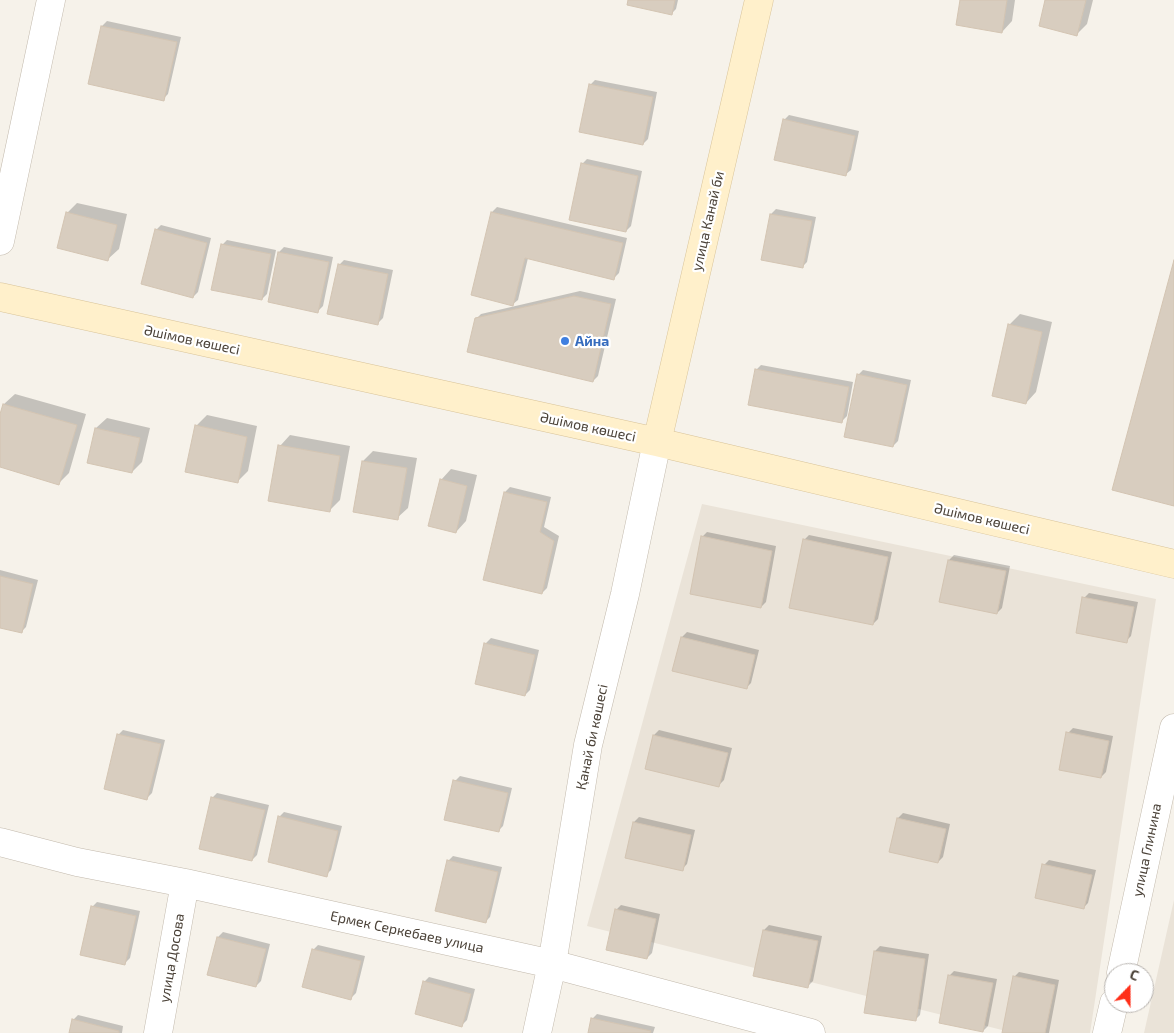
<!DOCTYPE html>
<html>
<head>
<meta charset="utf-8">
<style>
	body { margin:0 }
	#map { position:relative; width:1174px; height:1033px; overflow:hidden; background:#f6f2ea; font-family:"Exo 2",sans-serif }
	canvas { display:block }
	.north { position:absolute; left:1104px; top:963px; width:50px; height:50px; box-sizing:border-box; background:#fff; border:1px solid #b7b3af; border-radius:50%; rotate:22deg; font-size:14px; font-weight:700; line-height:20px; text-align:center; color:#4b4238 }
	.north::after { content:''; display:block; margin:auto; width:18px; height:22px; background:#ff2e18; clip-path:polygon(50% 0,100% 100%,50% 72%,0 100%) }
</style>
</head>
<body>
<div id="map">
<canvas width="1174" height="1033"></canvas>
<div class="north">С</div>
</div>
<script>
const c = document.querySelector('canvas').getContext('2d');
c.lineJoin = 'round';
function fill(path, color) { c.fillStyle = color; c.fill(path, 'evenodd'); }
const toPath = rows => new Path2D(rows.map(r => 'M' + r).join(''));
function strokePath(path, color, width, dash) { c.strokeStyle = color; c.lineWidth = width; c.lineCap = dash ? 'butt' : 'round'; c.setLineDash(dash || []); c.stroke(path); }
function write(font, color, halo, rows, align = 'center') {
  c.font = font + ' "Exo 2",sans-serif'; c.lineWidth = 4.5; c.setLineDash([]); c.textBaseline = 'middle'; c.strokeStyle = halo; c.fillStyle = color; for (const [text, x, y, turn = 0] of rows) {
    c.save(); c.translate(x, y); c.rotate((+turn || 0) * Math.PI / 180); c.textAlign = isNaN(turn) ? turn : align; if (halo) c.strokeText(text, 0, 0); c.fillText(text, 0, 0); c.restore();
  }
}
const residential = toPath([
	[702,504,1156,599,1090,1033,1014,1033,587,926],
	[1174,900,1174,1033,1144,1033]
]);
const shadow = toPath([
	[630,0,678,0,676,9,671,14],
	[961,0,1015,0,1012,21,1002,32],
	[1047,0,1093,0,1087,24,1077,34],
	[107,21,181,37,168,94,163,99,90,83,102,26],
	[595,80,657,92,648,139,643,144,590,85],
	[789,115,859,131,851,170,846,174,784,120],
	[587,159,642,171,631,226,626,231,582,164],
	[77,203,127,214,119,249,108,259,67,213],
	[497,207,627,238,619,273,614,278,528,258,518,300,513,304,472,295,492,212],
	[776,209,816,217,807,262,802,267,762,259,771,214],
	[161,225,211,238,198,292,193,297,156,230],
	[227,240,276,250,267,294,262,299,222,245],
	[284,247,333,257,323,306,318,311,279,252],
	[344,260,393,270,383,318,378,323,339,265],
	[580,291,616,299,598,376,593,381,476,319,481,314],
	[1020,314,1052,322,1036,392,1026,403,1009,325],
	[761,365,853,382,847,416,842,421,756,370],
	[863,370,911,380,898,441,893,446,858,375],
	[15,394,86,414,69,473,59,483,0,466,0,418,4,404],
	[207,415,257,426,248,471,237,482,196,426],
	[107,418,150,428,142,462,132,472,96,428],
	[290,435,350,446,340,500,329,511,280,446],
	[373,451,417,458,408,508,397,518,363,461],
	[451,469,477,475,466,521,456,532,441,480],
	[510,487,551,497,544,527,559,536,547,588,542,593,505,492],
	[707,532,776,546,766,602,761,607,702,537],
	[809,535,892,552,878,619,873,624,804,540],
	[954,555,1010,566,1002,608,997,613,949,560],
	[0,570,38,580,26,627,21,632,0,627],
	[1089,593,1138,602,1131,636,1126,641,1084,598],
	[687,632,759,650,751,683,746,688,682,637],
	[491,638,539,650,530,690,525,695,476,684,486,643],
	[1073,728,1113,736,1106,772,1101,777,1068,733],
	[123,730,165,740,152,793,147,798,118,735],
	[659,730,732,748,724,780,719,785,654,735],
	[460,776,512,788,503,826,498,831,455,781],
	[217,793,269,805,257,855,252,860,212,798],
	[284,812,342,826,331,870,326,875,279,817],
	[903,813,950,824,943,857,938,862,898,818],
	[639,817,695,830,687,864,682,869,627,857,634,822],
	[453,856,502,867,490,917,485,922,448,861],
	[1049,860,1096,870,1088,903,1083,908,1044,865],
	[97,902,140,911,130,958,125,963,92,907],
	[621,905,660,914,652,953,647,958,616,910],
	[769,925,822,936,813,981,808,986,764,930],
	[223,932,270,944,261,981,256,986,218,937],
	[318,945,365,956,356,993,351,998,313,950],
	[880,946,929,954,920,1015,915,1020,875,951],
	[954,971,997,979,988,1026,983,1031,949,976],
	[1019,972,1059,980,1049,1033,1003,1033,1014,977],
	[429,977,475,989,467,1020,462,1025,424,982],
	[597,1014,655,1027,653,1033,589,1033,592,1019],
	[78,1015,123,1026,122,1033,70,1033,73,1020]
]);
const building = toPath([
	[628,0,675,0,672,15,627,5,628,0],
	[960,0,1007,0,1002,33,956,25,960,0],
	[1045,0,1086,0,1077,36,1039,26,1045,0],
	[101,26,177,42,164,101,88,84,101,26],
	[589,84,653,97,643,145,579,132,589,84],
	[783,119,855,136,846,176,774,160,783,119],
	[581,163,638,176,626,232,569,220,581,163],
	[66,212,117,225,108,261,57,248,66,212],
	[491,212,623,243,614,280,525,258,513,306,471,295,491,212],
	[770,214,812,221,803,268,761,260,770,214],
	[155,229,207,243,193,298,141,284,155,229],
	[221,244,271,254,262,300,211,290,221,244],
	[278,252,329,262,318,313,268,302,278,252],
	[1174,260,1174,506,1112,490,1174,260],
	[338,264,388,274,378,325,327,314,338,264],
	[574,296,611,304,593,382,467,352,475,318,574,296],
	[1008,324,1042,332,1026,404,992,396,1008,324],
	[755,369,849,387,842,423,748,405,755,369],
	[857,374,907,385,893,447,844,437,857,374],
	[3,404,77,425,59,485,0,467,0,414,3,404],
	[195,425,247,437,238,483,185,472,195,425],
	[95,428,140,438,132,473,87,463,95,428],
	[278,445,340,456,330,512,268,501,278,445],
	[362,461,407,468,398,520,353,512,362,461],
	[440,479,467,486,456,533,428,526,440,479],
	[504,492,547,502,540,532,554,541,542,594,483,580,504,492],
	[701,536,772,551,761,608,690,594,701,536],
	[803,539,888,557,873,625,789,608,803,539],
	[948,560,1006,571,997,614,939,602,948,560],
	[0,576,33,584,22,633,0,628,0,576],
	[1082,597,1134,607,1127,643,1076,633,1082,597],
	[681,637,755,655,747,689,672,671,681,637],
	[484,643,535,655,525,696,475,684,484,643],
	[1066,732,1109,741,1101,778,1059,770,1066,732],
	[117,734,161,744,147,800,104,789,117,734],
	[653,735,728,753,719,787,645,769,653,735],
	[453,780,508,793,499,832,444,820,453,780],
	[211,797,265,810,252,861,199,849,211,797],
	[278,816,338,831,327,877,268,862,278,816],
	[897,818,946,829,938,863,889,852,897,818],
	[633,822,691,835,683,871,625,858,633,822],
	[447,860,498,872,486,923,435,911,447,860],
	[1042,864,1092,875,1084,909,1035,898,1042,864],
	[91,906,136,916,125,965,80,955,91,906],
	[615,909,656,919,647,959,606,950,615,909],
	[763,930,818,941,808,988,753,976,763,930],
	[217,937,266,949,256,987,207,975,217,937],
	[312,949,361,961,351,1000,302,987,312,949],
	[874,951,925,959,916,1021,864,1013,874,951],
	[948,975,993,983,983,1032,939,1023,948,975],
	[1013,976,1055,985,1045,1033,1002,1033,1013,976],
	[423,981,471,994,462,1027,415,1014,423,981],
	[591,1018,651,1031,650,1033,588,1033,591,1018],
	[72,1019,119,1031,119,1033,69,1033,72,1019]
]);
const street = toPath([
	[0,241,51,0],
	[0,842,77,862,185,883,552,964,811,1033],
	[1121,973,1174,728],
	[158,1033,185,883],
	[537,1033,552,964,588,745,625,594,657,442],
	[1107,1033,1114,1003]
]);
const secondary = toPath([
	[0,297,657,442,1174,564],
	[657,442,759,0]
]);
const markers = [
	[565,341,5,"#3f7fe0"]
];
const streetNames = [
	["улица Канай би",708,221,-77],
	["Әшімов көшесі",192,340,12],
	["Әшімов көшесі",588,427,12],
	["Әшімов көшесі",982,519,13],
	["Қанай би көшесі",592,737,-78],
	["улица Глинина",1147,850,-78],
	["Ермек Серкебаев улица",407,932,12],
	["улица Досова",172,958,-80]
];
const shopNames = [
	["Айна",575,341]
];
fill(residential, '#eae3d8');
fill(shadow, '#0003');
fill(building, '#d8cdbf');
strokePath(building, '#d3c4b2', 1);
strokePath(street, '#c2b9ac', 29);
strokePath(secondary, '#d8c399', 29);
strokePath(street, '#fff', 28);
strokePath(secondary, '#fff0cb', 28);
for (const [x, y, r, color] of markers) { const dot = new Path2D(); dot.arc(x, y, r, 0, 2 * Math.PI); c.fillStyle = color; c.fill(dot); strokePath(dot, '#fff', 2); }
write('14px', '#4b4238', '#fff', streetNames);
write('bold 14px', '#366cbe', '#fff', shopNames, 'left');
</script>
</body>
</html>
